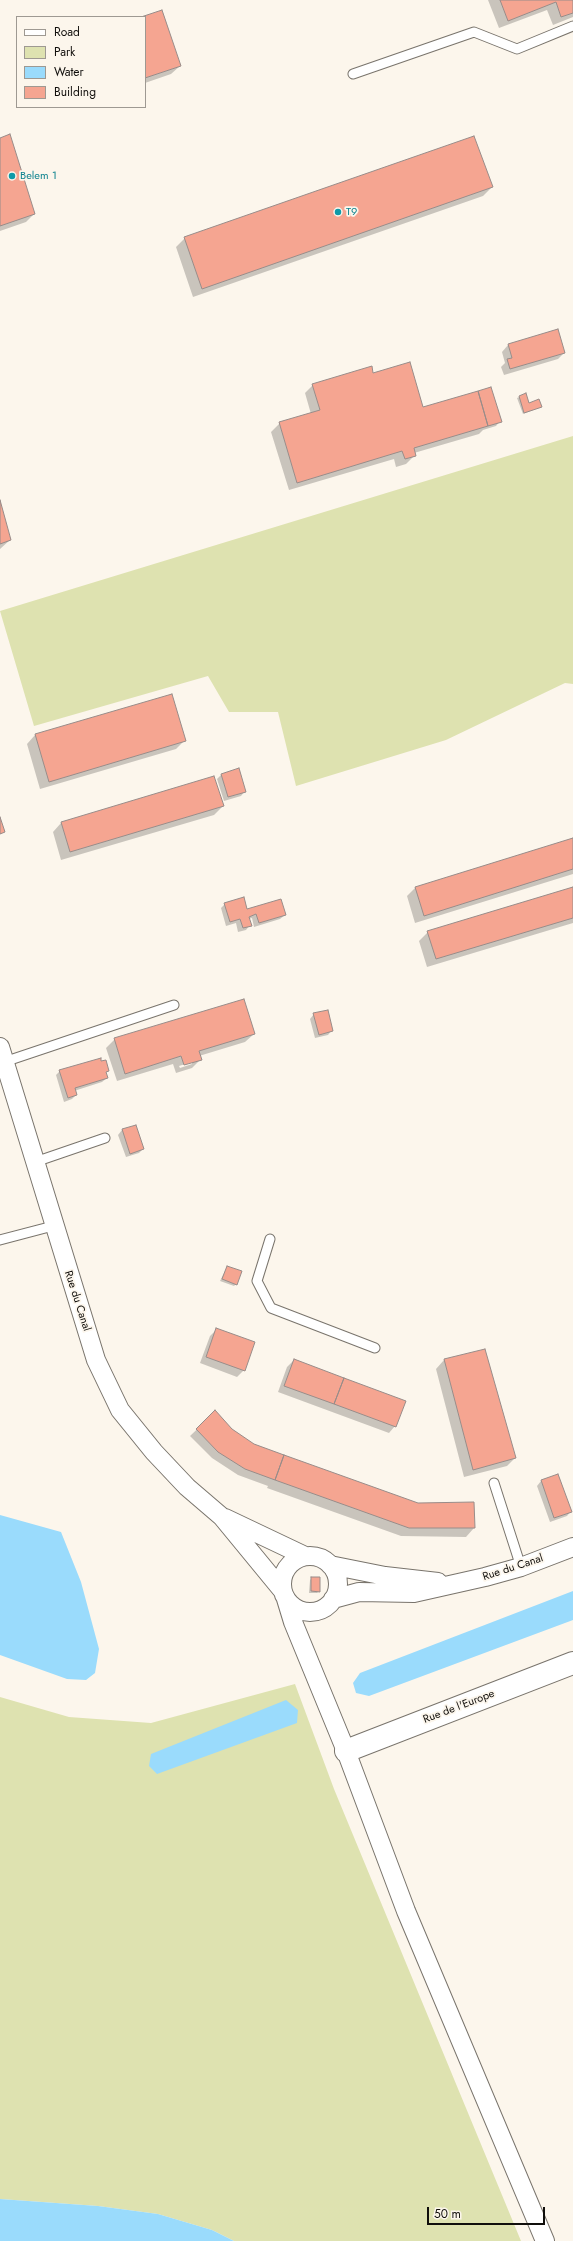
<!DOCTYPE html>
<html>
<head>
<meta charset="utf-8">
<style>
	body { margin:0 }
	#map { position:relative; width:573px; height:2241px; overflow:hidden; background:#fcf6ec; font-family:Jost,sans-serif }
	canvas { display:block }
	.legend { position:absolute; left:16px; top:16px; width:130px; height:92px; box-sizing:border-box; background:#fcf6ec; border:1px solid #9e9992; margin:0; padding:5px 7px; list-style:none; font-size:12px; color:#100e0b }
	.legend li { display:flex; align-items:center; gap:8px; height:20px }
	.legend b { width:20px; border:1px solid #9e9992 }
	.scale { position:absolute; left:427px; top:2207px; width:118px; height:18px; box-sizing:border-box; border:2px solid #100e0b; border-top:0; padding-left:5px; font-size:12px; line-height:14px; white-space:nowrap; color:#100e0b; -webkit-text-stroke:3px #fcf6ec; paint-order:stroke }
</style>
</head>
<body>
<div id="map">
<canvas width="573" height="2241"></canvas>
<ul class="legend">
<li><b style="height:5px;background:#fff"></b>Road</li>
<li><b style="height:11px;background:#dee2b0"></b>Park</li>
<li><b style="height:11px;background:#9adbfc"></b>Water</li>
<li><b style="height:11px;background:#f5a591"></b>Building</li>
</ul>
<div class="scale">50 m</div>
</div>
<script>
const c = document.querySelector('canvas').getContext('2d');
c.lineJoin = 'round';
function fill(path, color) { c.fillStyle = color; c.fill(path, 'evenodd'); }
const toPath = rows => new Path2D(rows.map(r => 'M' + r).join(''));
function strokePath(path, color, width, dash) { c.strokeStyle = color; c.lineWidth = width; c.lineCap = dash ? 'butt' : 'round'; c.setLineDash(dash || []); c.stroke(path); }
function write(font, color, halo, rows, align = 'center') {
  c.font = font + ' Jost,sans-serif'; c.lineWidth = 3.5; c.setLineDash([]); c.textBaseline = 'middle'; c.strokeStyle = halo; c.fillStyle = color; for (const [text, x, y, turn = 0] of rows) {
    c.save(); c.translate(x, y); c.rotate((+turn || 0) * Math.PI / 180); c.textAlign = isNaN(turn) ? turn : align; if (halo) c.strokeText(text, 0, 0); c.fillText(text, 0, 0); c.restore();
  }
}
const green = toPath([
	[573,436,573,684,565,683,446,740,296,786,278,712,229,712,208,676,34,726,0,611],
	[295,1684,334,1789,521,2241,234,2241,212,2230,158,2214,98,2206,0,2199,0,1697,69,1717,151,1723]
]);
const water = toPath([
	[0,1515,61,1532,81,1582,99,1649,95,1673,86,1680,67,1679,0,1655],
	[573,1591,573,1620,369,1696,356,1693,353,1683,360,1673],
	[286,1700,298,1710,297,1723,157,1774,149,1766,151,1754],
	[0,2199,98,2206,158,2214,212,2230,234,2241,0,2241]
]);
const shadow = toPath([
	[488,0,573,0,573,17,553,25,547,10,499,28],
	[162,11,180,66,171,74,145,83,144,17],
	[0,139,34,214,26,222,0,231],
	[492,187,483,196,193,297,176,247,185,238],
	[558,331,564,353,558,359,504,375,501,367,505,363,502,352,508,345],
	[373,374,422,408,500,421,496,426,483,430,479,434,414,453,415,455,406,464,396,467,394,459,289,490,271,432,280,423,311,414,305,393,313,385],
	[526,394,529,404,541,407,523,414,517,398],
	[0,504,10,540,0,549],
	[171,695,185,740,176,749,40,789,27,744,35,735],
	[221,775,245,791,241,796,224,801,217,779],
	[214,778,223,806,214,815,61,860,53,832,61,823],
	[573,839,573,874,415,923,407,896,415,888],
	[573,888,573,923,427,967,419,941,428,932],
	[225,904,247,911,285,915,280,919,254,927,252,918,249,919,250,925,246,930,238,932,236,923,226,926,221,908],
	[314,1014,332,1030,328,1035,315,1038,310,1019],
	[254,1034,245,1042,199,1056,200,1060,192,1068,176,1073,173,1064,117,1081,106,1048,115,1039],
	[192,1062,192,1064,180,1068,179,1066],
	[101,1062,108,1070,105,1073,107,1078,102,1082,74,1091,76,1095,72,1099,64,1102,56,1075,60,1071],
	[122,1130,143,1149,139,1153,126,1157,118,1135],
	[227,1267,236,1284,234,1286,220,1281],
	[216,1330,244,1370,237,1377,200,1363,210,1336],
	[485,1350,515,1458,507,1466,464,1477,436,1369,444,1360],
	[294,1360,395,1426,389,1433,278,1392,287,1367],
	[215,1412,232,1430,254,1445,418,1504,473,1503,474,1528,466,1537,401,1536,267,1488,268,1486,238,1475,212,1458,190,1436],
	[558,1475,571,1511,567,1516,550,1522,537,1486,541,1481],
	[312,1578,319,1591,317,1593,309,1593,310,1580]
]);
const building = toPath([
	[500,0,573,0,573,13,561,17,556,2,508,21,500,0],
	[162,10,181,66,145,78,145,17,141,17,162,10],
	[10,134,35,214,0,226,0,138,10,134],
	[474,136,493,187,202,289,184,237,474,136],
	[558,329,565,353,510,369,507,359,512,358,508,344,558,329],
	[410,362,423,407,478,391,488,426,414,448,416,456,405,459,402,451,297,483,279,422,320,410,312,384,372,366,373,373,410,362],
	[491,387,502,422,488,426,478,391,491,387],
	[526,393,529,403,539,399,542,407,524,413,519,396,526,393],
	[0,500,11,540,0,544,0,500],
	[172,694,186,741,49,782,35,734,172,694],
	[239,768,246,792,228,797,221,774,239,768],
	[214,776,224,806,70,852,61,822,214,776],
	[0,817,5,832,0,834,0,817],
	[573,838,573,869,424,916,415,887,573,838],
	[573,887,573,918,436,959,427,931,573,887],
	[244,897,247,909,281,899,286,915,259,923,256,914,249,917,252,926,243,928,240,919,230,922,224,903,244,897],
	[244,999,255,1034,199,1051,202,1060,184,1065,181,1056,125,1074,114,1038,244,999],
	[328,1010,333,1031,319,1035,313,1013,328,1010],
	[101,1058,101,1061,106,1060,109,1071,106,1072,108,1078,75,1088,77,1095,68,1098,59,1070,101,1058],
	[136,1125,144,1149,130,1154,122,1129,136,1125],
	[227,1266,242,1271,237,1285,222,1279,227,1266],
	[216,1328,255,1342,245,1371,206,1357,216,1328],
	[485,1349,516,1458,473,1470,444,1359,485,1349],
	[294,1359,344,1378,334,1404,284,1386,294,1359],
	[344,1378,406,1401,396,1427,334,1404,344,1378],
	[215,1410,232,1429,254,1444,284,1455,275,1480,245,1469,218,1452,196,1429,215,1410],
	[284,1455,418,1503,474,1502,475,1528,409,1528,275,1480,284,1455],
	[558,1474,572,1512,554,1518,541,1480,558,1474],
	[311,1577,320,1577,320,1592,311,1591,311,1577]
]);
const lane = toPath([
	[353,74,474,32,517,49,573,26],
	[4,1062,174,1005],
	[35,1162,105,1138],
	[270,1239,257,1281,271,1308,375,1348],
	[0,1240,53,1226],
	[494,1483,521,1567]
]);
const street = toPath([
	[0,1047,96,1360,120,1410,154,1452,187,1487,222,1517,282,1590],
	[225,1518,305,1556],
	'282 1584a28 28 0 1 1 56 0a28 28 0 1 1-56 0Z',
	[330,1565,385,1576,438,1582],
	[286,1599,293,1622,346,1751,406,1911,545,2241],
	[333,1599,359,1592,414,1593,485,1577,521,1567,573,1547]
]);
const secondary = toPath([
	[346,1751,573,1663]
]);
const markers = [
	[12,176,4,"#0f9aa8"],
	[338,212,4,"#0f9aa8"]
];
const cultureNames = [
	["Belem 1",20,176],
	["T9",346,212]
];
const streetNames = [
	["Rue du Canal",77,1301,72],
	["Rue du Canal",513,1568,-18],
	["Rue de l'Europe",459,1707,-21]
];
fill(green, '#dee2b0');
fill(water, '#9adbfc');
fill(shadow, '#0003');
fill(building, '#f5a591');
strokePath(building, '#988c89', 1);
strokePath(lane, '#79746c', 11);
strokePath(street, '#79746c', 20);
strokePath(secondary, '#79746c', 24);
strokePath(lane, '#fff', 9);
strokePath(street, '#fff', 18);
strokePath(secondary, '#fff', 22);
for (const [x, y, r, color] of markers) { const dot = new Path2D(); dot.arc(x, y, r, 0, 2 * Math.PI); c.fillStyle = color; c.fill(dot); strokePath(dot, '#fcf6ec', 1.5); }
write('11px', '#0d838f', '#fcf6ec', cultureNames, 'left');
write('11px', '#100e0b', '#fcf6ec', streetNames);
</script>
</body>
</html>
